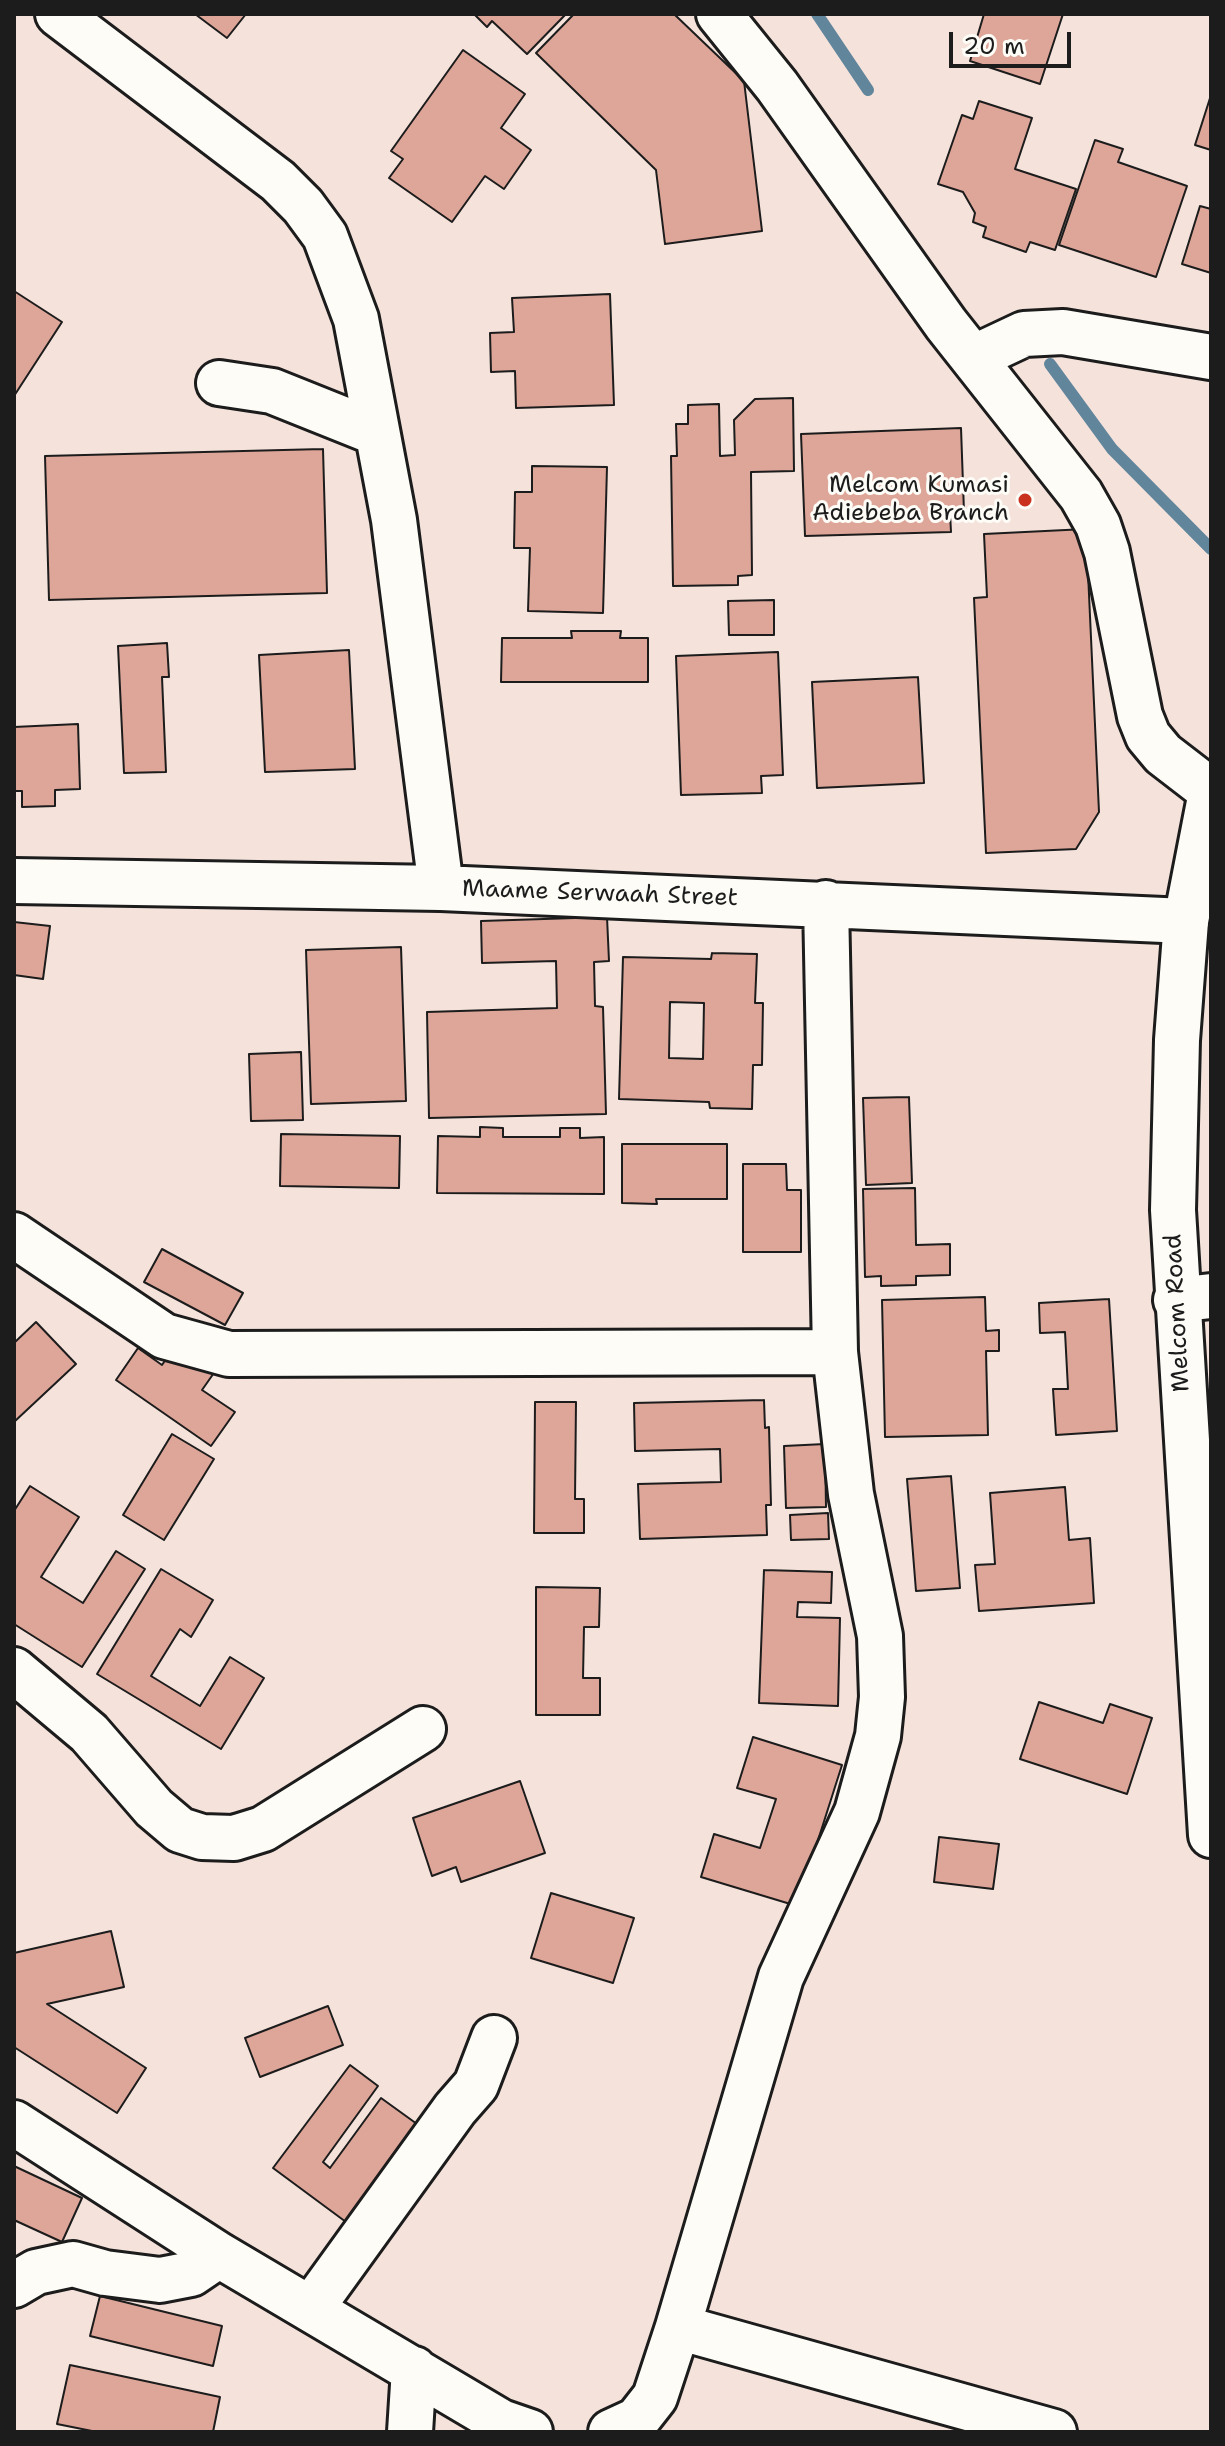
<!DOCTYPE html>
<html>
<head>
<meta charset="utf-8">
<style>
	body { margin:0 }
	#map { position:relative; width:1225px; height:2446px; overflow:hidden; background:#f4e2db; font-family:"Shantell Sans",sans-serif }
	canvas { display:block }
	.frame { position:absolute; inset:0; border:16px solid #1c1c1c; pointer-events:none }
	.scale { position:absolute; left:949px; top:32px; width:122px; height:36px; box-sizing:border-box; border:4px solid #1c1c1c; border-top:0; padding-left:10px; font-size:24px; line-height:28px; white-space:nowrap; color:#1c1c1c; -webkit-text-stroke:6px #fdfcf7; paint-order:stroke }
</style>
</head>
<body>
<div id="map">
<canvas width="1225" height="2446"></canvas>
<div class="frame"></div>
<div class="scale">20 m</div>
</div>
<script>
const c = document.querySelector('canvas').getContext('2d');
c.lineJoin = 'round';
const toPath = rows => new Path2D(rows.map(r => 'M' + r).join(''));
function strokePath(path, color, width, dash) { c.strokeStyle = color; c.lineWidth = width; c.lineCap = dash ? 'butt' : 'round'; c.setLineDash(dash || []); c.stroke(path); }
function fill(path, color) { c.fillStyle = color; c.fill(path, 'evenodd'); }
function write(font, color, halo, rows, align = 'center') {
  c.font = font + ' "Shantell Sans",sans-serif'; c.lineWidth = 6; c.setLineDash([]); c.textBaseline = 'middle'; c.strokeStyle = halo; c.fillStyle = color; for (const [text, x, y, turn = 0] of rows) {
    c.save(); c.translate(x, y); c.rotate((+turn || 0) * Math.PI / 180); c.textAlign = isNaN(turn) ? turn : align; if (halo) c.strokeText(text, 0, 0); c.fillText(text, 0, 0); c.restore();
  }
}
const stream = toPath([
	[817,14,868,90],
	[1050,364,1112,449,1211,549]
]);
const building = toPath([
	[195,14,246,14,227,38,195,14],
	[474,14,566,14,527,54,492,21,487,27,474,14],
	[574,14,674,14,744,81,762,231,665,244,656,170,536,53,574,14],
	[984,14,1063,14,1040,84,970,61,984,14],
	[463,50,525,94,501,128,531,150,504,189,485,176,452,222,389,178,403,159,391,151,463,50],
	[1211,95,1211,150,1195,145,1211,95],
	[979,101,1032,118,1015,169,1076,189,1055,250,1030,242,1026,252,983,237,986,227,973,222,975,213,963,192,938,184,962,115,973,119,979,101],
	[1095,140,1123,149,1118,162,1187,186,1156,277,1059,245,1095,140],
	[1200,206,1211,209,1211,273,1182,264,1200,206],
	[14,291,62,322,14,396,14,291],
	[610,294,614,405,516,408,515,371,491,372,490,333,514,332,512,298,610,294],
	[793,398,794,471,751,472,752,575,738,576,738,585,673,586,671,456,677,456,676,424,688,424,688,405,719,404,720,456,735,455,734,420,755,399,793,398],
	[961,428,964,512,950,513,951,532,805,536,801,434,961,428],
	[323,449,327,593,49,600,45,456,323,449],
	[532,466,607,467,603,613,528,611,530,548,514,548,515,492,532,492,532,466],
	[1086,529,1099,812,1076,849,986,853,974,598,987,597,984,534,1086,529],
	[774,600,774,635,729,635,728,601,774,600],
	[571,631,621,631,620,638,648,638,648,682,501,682,502,638,572,638,571,631],
	[167,643,169,677,162,677,166,772,124,773,118,646,167,643],
	[349,650,355,769,265,772,259,655,349,650],
	[778,652,783,775,761,776,762,793,681,795,676,656,778,652],
	[918,677,924,783,817,788,812,682,918,677],
	[78,724,80,789,55,790,55,806,22,807,22,791,14,791,14,727,78,724],
	[607,917,609,961,594,962,595,1006,603,1007,606,1114,429,1118,427,1012,557,1008,556,961,482,963,481,921,607,917],
	[14,922,50,926,43,979,14,975,14,922],
	[401,947,406,1101,311,1104,306,950,401,947],
	[712,953,757,954,755,1003,763,1003,762,1065,753,1065,752,1109,710,1108,709,1102,619,1099,623,957,711,959,712,953],
	[670,1002,704,1003,703,1059,669,1058,670,1002],
	[301,1052,303,1120,251,1121,249,1054,301,1052],
	[909,1097,912,1183,866,1185,863,1098,909,1097],
	[480,1127,503,1128,503,1137,560,1137,560,1128,580,1128,580,1138,604,1137,604,1194,437,1193,438,1136,480,1137,480,1127],
	[281,1134,400,1136,399,1188,280,1186,281,1134],
	[622,1144,727,1144,727,1199,656,1199,657,1204,622,1203,622,1144],
	[743,1164,786,1164,787,1190,801,1190,801,1252,743,1252,743,1164],
	[915,1188,916,1245,950,1244,950,1275,916,1276,916,1285,881,1286,881,1276,865,1277,863,1189,915,1188],
	[162,1249,243,1293,225,1325,144,1282,162,1249],
	[985,1297,986,1331,999,1330,999,1351,986,1351,988,1435,885,1437,882,1300,985,1297],
	[1109,1299,1117,1431,1056,1435,1053,1389,1068,1389,1065,1332,1040,1333,1039,1303,1109,1299],
	[36,1322,76,1364,14,1422,14,1343,36,1322],
	[177,1343,216,1370,202,1390,235,1412,211,1446,116,1380,138,1348,162,1365,177,1343],
	[764,1400,765,1428,769,1427,771,1505,766,1505,767,1535,640,1539,638,1484,721,1482,720,1449,635,1451,634,1403,764,1400],
	[535,1402,576,1402,575,1499,584,1499,584,1533,534,1533,535,1402],
	[172,1434,214,1459,164,1540,123,1515,172,1434],
	[825,1444,826,1507,786,1508,784,1446,825,1444],
	[951,1476,960,1588,916,1591,907,1479,951,1476],
	[30,1486,79,1517,41,1577,83,1603,116,1551,145,1569,82,1667,14,1624,14,1511,30,1486],
	[1065,1487,1069,1540,1090,1538,1094,1603,979,1611,975,1565,995,1564,990,1493,1065,1487],
	[828,1513,829,1539,791,1540,790,1515,828,1513],
	[161,1569,213,1600,191,1637,180,1629,151,1676,200,1706,230,1657,264,1678,221,1749,97,1674,161,1569],
	[764,1570,832,1572,831,1603,798,1602,797,1617,840,1618,838,1706,759,1703,764,1570],
	[536,1587,600,1588,599,1627,584,1627,583,1678,600,1678,600,1715,536,1715,536,1587],
	[1039,1702,1103,1723,1110,1704,1152,1718,1127,1794,1020,1759,1039,1702],
	[753,1737,842,1765,797,1906,701,1877,714,1834,760,1848,776,1799,737,1788,753,1737],
	[520,1781,545,1853,461,1882,456,1867,432,1876,413,1818,520,1781],
	[939,1837,999,1844,993,1889,934,1882,939,1837],
	[551,1893,634,1918,613,1983,531,1958,551,1893],
	[111,1931,124,1987,47,2004,146,2068,117,2113,14,2047,14,1953,111,1931],
	[328,2006,343,2045,260,2077,245,2038,328,2006],
	[350,2065,378,2086,323,2162,330,2168,381,2098,417,2124,346,2222,273,2168,350,2065],
	[14,2166,82,2198,62,2242,14,2220,14,2166],
	[100,2296,222,2326,213,2366,90,2336,100,2296],
	[70,2365,220,2397,213,2432,97,2432,57,2424,70,2365]
]);
const minor = toPath([
	[58,14,278,181,303,206,325,236,356,319,394,520,441,888],
	[719,14,777,86,946,324,1081,495,1098,525,1107,552,1140,716,1148,736,1163,754,1211,791],
	[973,358,1024,334,1063,332,1211,357],
	[219,383,272,391,377,433],
	[14,881,441,888,1186,921],
	[14,1235,164,1336,229,1354,835,1352],
	[1176,1300,1211,1296],
	[14,1670,89,1733,154,1808,180,1830,202,1837,234,1838,263,1829,423,1729],
	[14,2123,219,2255,501,2422,530,2432],
	[14,2285,36,2272,73,2264,105,2273,160,2280,191,2274,219,2255],
	[312,2307,455,2109,476,2085,494,2038],
	[678,2327,781,1977,857,1812,878,1736,882,1697,880,1636,851,1494,835,1352,826,903],
	[410,2432,414,2369],
	[611,2432,637,2420,655,2397,678,2327,1054,2432]
]);
const major = toPath([
	[1211,792,1186,921,1177,1040,1173,1210,1211,1835]
]);
const markers = [
	[1025,500,8,"#c8321e"]
];
const poiNames = [
	["Melcom Kumasi",1009,486],
	["Adiebeba Branch",1009,514]
];
const streetNames = [
	["Maame Serwaah Street",600,894,2],
	["Melcom Road",1178,1313,-93]
];
strokePath(stream, '#61859b', 12);
fill(building, '#dea699');
strokePath(building, '#1c1c1c', 2);
strokePath(minor, '#1c1c1c', 50);
strokePath(major, '#1c1c1c', 50);
strokePath(minor, '#fdfcf7', 44);
strokePath(major, '#fdfcf7', 44);
for (const [x, y, r, color] of markers) { const dot = new Path2D(); dot.arc(x, y, r, 0, 2 * Math.PI); c.fillStyle = color; c.fill(dot); strokePath(dot, '#fdfcf7', 3); }
write('24px', '#1c1c1c', '#fdfcf7', poiNames, 'right');
write('24px', '#1c1c1c', '#fdfcf7', streetNames);
</script>
</body>
</html>
